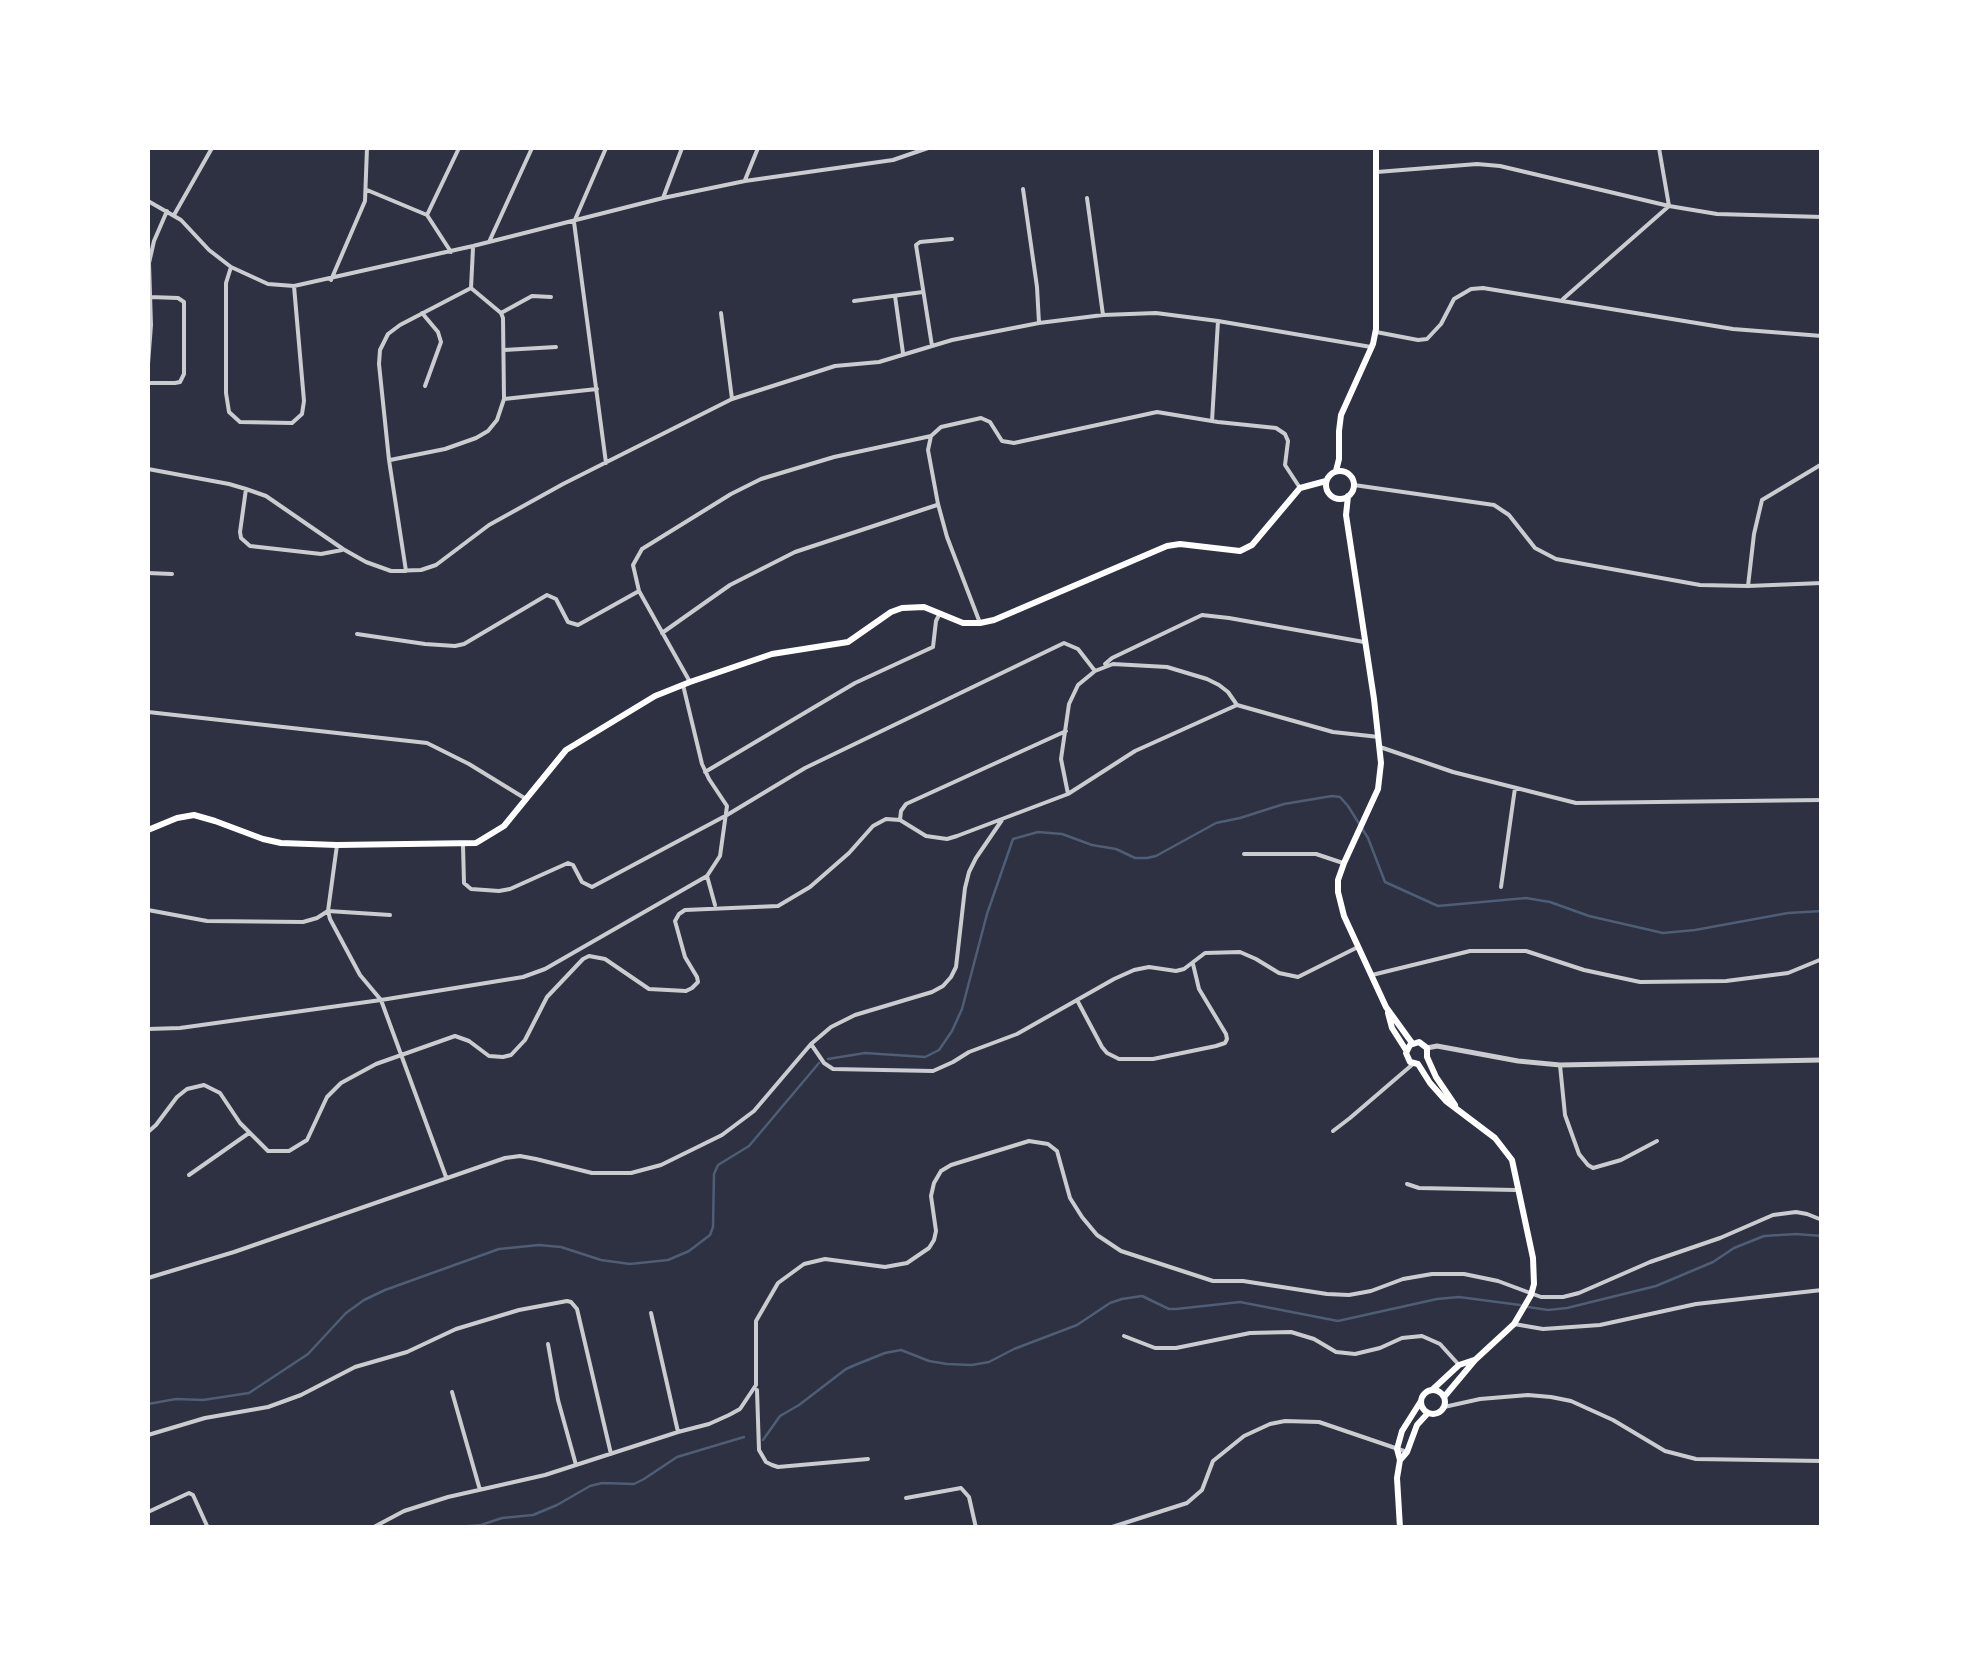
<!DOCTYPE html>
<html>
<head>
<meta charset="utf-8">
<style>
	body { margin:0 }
	#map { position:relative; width:1969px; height:1675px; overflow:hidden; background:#2d3142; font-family:Overpass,sans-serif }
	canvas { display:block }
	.frame { position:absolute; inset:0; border:150px solid #fff; pointer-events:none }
</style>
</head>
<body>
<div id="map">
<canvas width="1969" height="1675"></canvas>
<div class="frame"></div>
</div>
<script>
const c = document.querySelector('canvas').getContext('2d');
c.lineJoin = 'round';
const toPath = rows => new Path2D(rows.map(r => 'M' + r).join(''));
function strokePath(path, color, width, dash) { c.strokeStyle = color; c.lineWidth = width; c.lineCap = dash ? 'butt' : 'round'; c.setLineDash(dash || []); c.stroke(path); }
const stream = toPath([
	[828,1059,865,1053,925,1057,939,1050,952,1031,962,1009,987,914,1013,839,1038,832,1062,834,1092,845,1116,849,1135,858,1147,858,1156,856,1216,823,1240,818,1284,804,1332,796,1340,797,1348,806,1368,838,1385,882,1438,906,1526,898,1550,902,1589,916,1663,933,1695,930,1788,913,1822,911],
	[1528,1307,1548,1310,1567,1308,1656,1286,1713,1262,1734,1248,1764,1236,1796,1234,1822,1236],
	[148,1404,176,1399,203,1400,249,1393,308,1354,346,1313,364,1300,385,1290,499,1249,539,1245,561,1247,601,1260,630,1264,668,1260,689,1251,710,1235,713,1227,714,1174,718,1165,749,1146,819,1063],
	[763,1440,780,1416,799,1405,846,1369,855,1365,885,1353,901,1350,929,1361,947,1364,972,1365,989,1362,1014,1349,1077,1325,1110,1303,1122,1299,1142,1296,1169,1309,1176,1309,1240,1302,1338,1321,1437,1299,1459,1297,1520,1305],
	[444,1528,481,1525,502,1518,533,1515,557,1505,590,1486,602,1483,634,1484,644,1479,677,1457,744,1437]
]);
const minor = toPath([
	[1377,172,1477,164,1500,166,1669,206,1717,214,1822,217],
	[745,180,758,148],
	[1023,189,1037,287,1039,323],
	[367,190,427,215],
	[663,198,682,148],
	[1087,198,1103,315],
	[148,201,181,220,209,250,231,267,268,284,294,286,473,246,663,198,745,181,893,160,928,148],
	[174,215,212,148],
	[489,242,532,148],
	[451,252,427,215,459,148],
	[231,267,226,283,226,393,229,412,240,422,292,423,302,414,304,401,294,286],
	[331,280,365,201,367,148],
	[471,288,473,248],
	[895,296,903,353],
	[1563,299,1669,206,1659,148],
	[854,301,923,292],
	[422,313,438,332,441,342,425,386],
	[501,313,532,296,551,297],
	[721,313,732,399],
	[1376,332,1418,340,1427,339,1441,324,1454,299,1471,289,1483,288,1733,329,1822,336],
	[932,346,916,245,920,242,952,239],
	[504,350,556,347],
	[148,364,151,325,149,263,154,241,167,211],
	[148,383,175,383,180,382,184,374,184,302,178,298,150,297],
	[504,399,597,389],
	[1212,421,1218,321],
	[390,460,445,449,476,438,488,431,497,420,504,399,503,318,501,313,471,288],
	[606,463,574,222,606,148],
	[148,469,229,484,246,489,266,496,343,549,366,562,391,571,421,570,436,565,489,525,563,484,732,399,835,366,879,362,952,340,1039,323,1103,315,1156,313,1218,321,1371,347],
	[1354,485,1494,505,1509,515,1535,548,1556,559,1700,585,1748,586,1822,583],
	[246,489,240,532,241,538,250,546,321,554,342,550],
	[406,571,389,460,379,364,380,350,388,334,400,325,471,288],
	[148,573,172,574],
	[1748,586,1754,534,1762,500,1822,464],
	[980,623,947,537,938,504,928,450,931,436,941,427,981,418,990,422,1002,441,1014,443,1157,412,1218,422,1276,428,1285,434,1288,441,1285,465,1300,488],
	[662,633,730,585,795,552,937,505],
	[357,634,425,644,455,646,464,644,547,595,556,599,568,622,578,625,639,591],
	[1105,664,1112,658,1202,615,1229,618,1364,642],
	[690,682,639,591,633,565,642,549,731,494,761,479,834,457,931,436],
	[148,712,427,743,469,764,526,799],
	[1380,747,1453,772,1576,803,1822,800],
	[705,772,855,683,933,647,936,621,940,613],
	[1068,794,1061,759,1069,704,1078,685,1095,671],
	[900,820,901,811,906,804,1066,731],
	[337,845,328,911,330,919,360,975,381,1000,446,1177],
	[463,845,464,883,471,889,499,891,510,889,568,863,573,865,582,882,592,887,727,815,805,768,1064,643,1078,649,1095,671,1113,664,1167,667,1207,679,1219,685,1228,692,1237,705],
	[1244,854,1316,854,1343,863],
	[707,876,715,905],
	[1501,887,1515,788],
	[148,910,207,921,303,922,317,918,328,911,390,915],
	[1372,975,1470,951,1526,951,1584,970,1640,982,1726,981,1788,973,1822,959],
	[1077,1000,1102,1047,1107,1053,1119,1059,1153,1059,1216,1046,1225,1043,1227,1039,1226,1034,1199,989,1193,964],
	[148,1029,180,1028,381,1000,523,977,545,969,707,876,720,856,727,806,709,779,702,764,683,685],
	[811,1044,824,1063,833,1069,933,1071,953,1062,969,1052,1017,1034,1114,979,1134,970,1149,967,1176,971,1184,969,1205,953,1240,952,1256,959,1279,973,1298,977,1358,947],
	[1560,1065,1565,1115,1579,1154,1588,1165,1593,1168,1621,1160,1657,1141],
	[1333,1131,1350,1118,1413,1064],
	[148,1132,156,1125,177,1097,187,1089,204,1085,220,1093,240,1123,268,1151,289,1151,307,1140,327,1097,341,1083,376,1064,455,1036,469,1041,489,1056,503,1057,511,1055,525,1040,547,997,583,959,589,956,605,959,649,989,686,991,692,988,698,982,697,977,685,957,675,921,679,914,685,910,778,906,810,887,849,853,873,826,886,819,900,820,926,836,947,839,957,836,1068,794,1135,751,1237,705,1333,732,1379,737],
	[189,1175,249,1133],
	[1407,1184,1419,1188,1515,1190],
	[148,1278,234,1252,505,1158,520,1156,536,1159,592,1173,631,1173,661,1165,722,1135,754,1111,811,1044,831,1027,855,1015,932,992,943,986,951,977,956,967,965,888,969,872,976,858,1002,820],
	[651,1313,678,1432],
	[1514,1324,1543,1329,1600,1325,1696,1304,1822,1290],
	[1124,1336,1155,1348,1176,1348,1250,1333,1291,1332,1314,1339,1336,1352,1355,1354,1380,1348,1402,1338,1422,1336,1440,1344,1459,1365],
	[548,1344,558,1400,576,1465],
	[757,1390,759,1450,766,1462,772,1465,778,1467,868,1459],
	[452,1392,480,1490],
	[1444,1407,1480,1399,1528,1395,1551,1397,1571,1401,1613,1420,1665,1451,1696,1459,1822,1461],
	[148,1435,205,1418,268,1407,301,1395,355,1367,407,1352,456,1329,519,1310,567,1301,571,1302,577,1309,611,1454],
	[906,1498,961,1488,969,1497,976,1528],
	[148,1512,189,1493,193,1495,208,1528],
	[372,1528,404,1511,448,1497,545,1475,678,1432,709,1424,729,1415,740,1409,756,1385,756,1321,778,1283,804,1264,825,1259,885,1267,907,1263,929,1248,934,1240,936,1231,931,1196,934,1183,941,1171,951,1165,1029,1141,1048,1144,1057,1151,1070,1198,1082,1217,1097,1235,1121,1251,1213,1281,1243,1281,1327,1294,1349,1295,1371,1291,1403,1279,1432,1274,1464,1274,1498,1281,1541,1297,1563,1297,1579,1293,1650,1262,1720,1238,1773,1215,1796,1212,1807,1214,1822,1220],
	[1109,1528,1187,1503,1202,1490,1213,1461,1244,1436,1270,1424,1285,1421,1319,1422,1407,1452]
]);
const tertiary = toPath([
	[1427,1048,1437,1046,1518,1061,1560,1065,1822,1060]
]);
const secondary = toPath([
	[1336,471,1339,459,1339,431,1341,415,1373,344,1376,329,1376,148],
	'1326 485a14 14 0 1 1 28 0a14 14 0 1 1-28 0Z',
	[1348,496,1346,515,1374,699,1381,763,1378,789,1344,863,1338,880,1338,892,1344,916,1386,1007,1412,1043],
	[148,830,177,818,194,815,215,821,263,839,281,843,337,845,476,843,504,826,566,750,655,696,690,682,772,654,848,642,891,612,902,608,924,607,963,623,980,623,994,620,1167,546,1180,544,1240,551,1252,545,1300,488,1326,481],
	[1388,1013,1392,1028,1406,1050],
	'1421 1402a12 12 0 1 1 24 0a12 12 0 1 1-24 0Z',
	[1432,1390,1459,1365,1474,1360],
	[1444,1397,1475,1360,1514,1324,1531,1295,1534,1284,1533,1258,1512,1160,1495,1138,1446,1101,1430,1083,1418,1064,1410,1062,1406,1053,1410,1045,1419,1042,1427,1048,1427,1057,1436,1077,1455,1105],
	[1401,1459,1407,1452,1417,1425,1428,1413],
	[1400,1528,1397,1478,1400,1460,1397,1449,1402,1431,1421,1401]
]);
strokePath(stream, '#4f5d75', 2.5);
strokePath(minor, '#caccd0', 4);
strokePath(tertiary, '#caccd0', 5);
strokePath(secondary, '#fff', 6);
</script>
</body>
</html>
